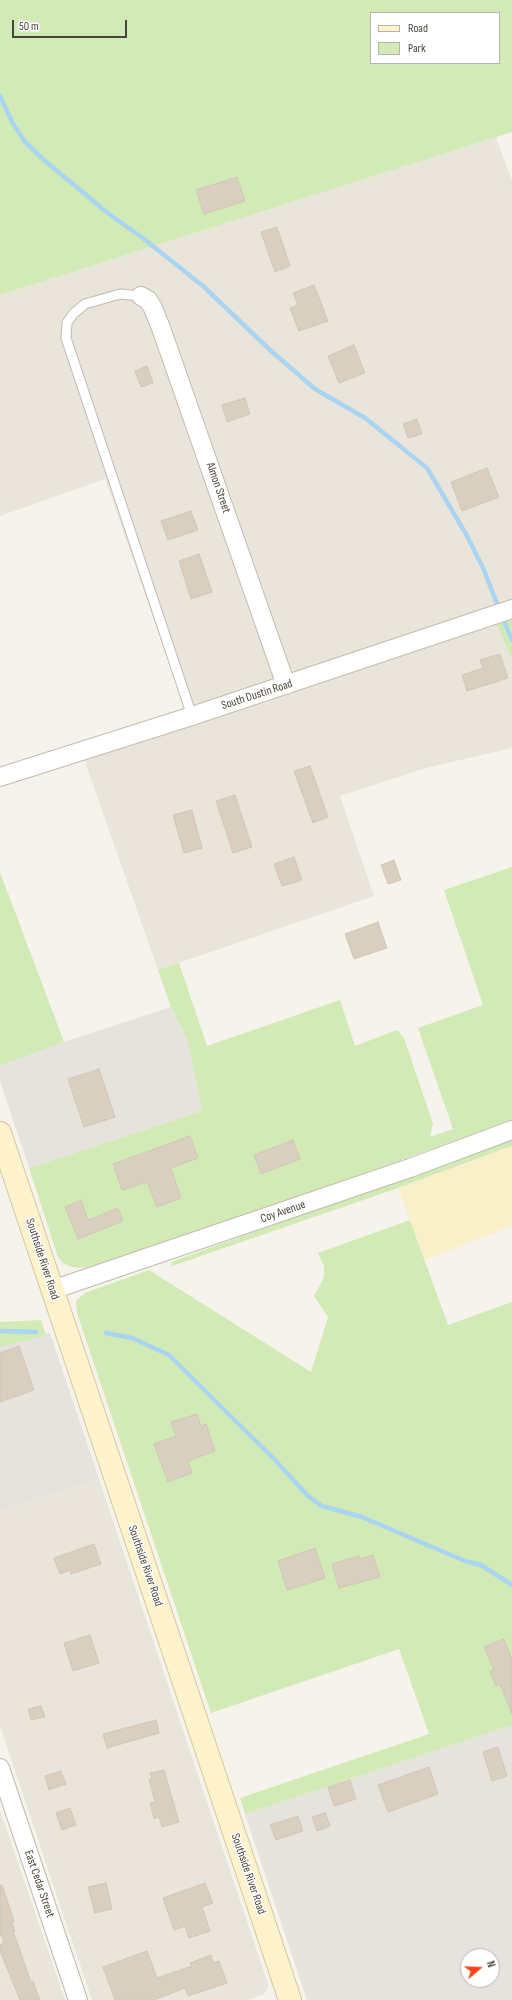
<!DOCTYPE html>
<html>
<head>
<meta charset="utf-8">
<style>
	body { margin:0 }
	#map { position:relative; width:512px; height:2000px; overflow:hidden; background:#f6f3ec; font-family:"Sofia Sans Condensed",sans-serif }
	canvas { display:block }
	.legend { position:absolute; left:370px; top:12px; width:130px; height:52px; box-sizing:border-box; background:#fff; border:1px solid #b7b4b0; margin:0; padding:5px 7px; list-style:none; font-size:12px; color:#4b4439 }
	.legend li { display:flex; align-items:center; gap:8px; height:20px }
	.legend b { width:20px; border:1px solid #b7b4b0 }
	.north { position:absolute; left:460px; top:1948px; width:40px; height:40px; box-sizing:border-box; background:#fff; border:1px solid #b7b4b0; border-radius:50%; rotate:71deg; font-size:11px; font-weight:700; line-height:16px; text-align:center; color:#4b4439 }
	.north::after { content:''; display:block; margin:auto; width:14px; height:18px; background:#fc3f1d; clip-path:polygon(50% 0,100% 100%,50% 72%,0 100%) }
	.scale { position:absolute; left:12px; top:20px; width:115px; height:18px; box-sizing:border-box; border:2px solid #4b4439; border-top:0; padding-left:5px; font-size:12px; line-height:14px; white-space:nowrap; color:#4b4439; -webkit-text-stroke:3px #fff; paint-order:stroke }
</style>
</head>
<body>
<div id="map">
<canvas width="512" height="2000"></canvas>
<ul class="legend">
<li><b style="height:5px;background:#fff3cd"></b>Road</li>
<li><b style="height:11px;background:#d2eab5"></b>Park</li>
</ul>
<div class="north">N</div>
<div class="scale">50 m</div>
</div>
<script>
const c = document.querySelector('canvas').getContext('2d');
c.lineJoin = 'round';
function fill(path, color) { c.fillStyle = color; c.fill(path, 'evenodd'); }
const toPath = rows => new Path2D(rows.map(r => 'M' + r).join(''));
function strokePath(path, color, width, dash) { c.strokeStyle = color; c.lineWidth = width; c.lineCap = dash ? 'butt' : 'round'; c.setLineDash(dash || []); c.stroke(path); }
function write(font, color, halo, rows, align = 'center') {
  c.font = font + ' "Sofia Sans Condensed",sans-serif'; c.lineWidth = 3; c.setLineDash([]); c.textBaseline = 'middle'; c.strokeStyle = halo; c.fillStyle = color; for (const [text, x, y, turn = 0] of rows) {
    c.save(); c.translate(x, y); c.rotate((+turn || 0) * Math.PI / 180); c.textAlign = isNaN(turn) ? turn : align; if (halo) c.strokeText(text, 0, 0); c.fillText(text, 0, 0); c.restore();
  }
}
const residential = toPath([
	[496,137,512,181,512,601,185,709,105,479,0,516,0,295],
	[496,623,512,659,512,748,426,768,340,796,374,896,158,970,84,759],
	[99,1479,268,1984,268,1988,264,1994,248,2000,92,2000,0,1726,0,1511],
	[0,1810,65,2000,0,2000]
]);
const industrial = toPath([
	[171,1007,187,1039,202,1111,29,1168,0,1081,0,1066,64,1042],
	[50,1333,99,1479,0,1511,0,1347],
	[512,1725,512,2000,307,2000,245,1814],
	[468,1956,492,1956,492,1980,468,1980]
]);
const green = toPath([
	[0,0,512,0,512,132,0,295],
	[371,13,499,13,499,63,371,63],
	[512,618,512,659,496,623],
	[512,867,512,1121,94,1268,72,1267,64,1264,58,1257,29,1168,202,1111,187,1039,171,1007,158,970,179,963,207,1046,340,1000,355,1046,397,1030,404,1038,433,1124,430,1137,453,1129,418,1028,483,1005,444,890],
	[0,872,64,1042,0,1066],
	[512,1138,512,1146,398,1188,172,1266,171,1262],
	[410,1220,448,1325,512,1302,512,1725,245,1814,240,1798,429,1734,399,1649,211,1713,77,1313,76,1301,85,1293,149,1270,311,1372,328,1317,314,1296,324,1277,324,1266,318,1253],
	[41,1320,46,1335,0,1347,0,1322]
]);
const sand = toPath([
	[512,1146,512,1226,425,1260,398,1188]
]);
const stream = toPath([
	[0,96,12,122,25,142,44,160,109,214,144,239,203,286,270,350,315,389,365,418,427,468,466,534,484,570,499,609],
	[502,616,512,640],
	[0,1331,36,1332],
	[106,1333,132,1338,169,1355,275,1460,308,1496,322,1506,362,1517,465,1561,481,1565,512,1585]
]);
const building = toPath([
	[237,177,245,201,204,214,196,190,237,177],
	[277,227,290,266,275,272,261,232,277,227],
	[314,285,328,321,299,331,290,308,298,305,293,293,314,285],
	[354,345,365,373,339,383,328,356,354,345],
	[147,366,153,383,141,387,135,371,147,366],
	[245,398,250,414,227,422,222,405,245,398],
	[417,419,422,434,408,438,403,424,417,419],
	[487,468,499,497,462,511,451,482,487,468],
	[191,511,198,530,168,540,161,521,191,511],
	[199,554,212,592,191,599,179,561,199,554],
	[500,654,508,678,467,691,462,675,483,668,480,660,500,654],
	[310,766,328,817,313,823,294,771,310,766],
	[235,795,252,847,233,853,216,801,235,795],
	[192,810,202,848,184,853,173,815,192,810],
	[294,857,302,880,282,886,274,864,294,857],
	[394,860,401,880,388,884,381,865,394,860],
	[378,922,387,948,354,959,345,934,378,922],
	[99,1069,115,1117,84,1127,68,1079,99,1069],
	[190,1136,198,1158,171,1168,181,1198,157,1207,147,1182,122,1190,113,1164,190,1136],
	[293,1140,300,1159,261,1174,254,1155,293,1140],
	[81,1200,88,1220,118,1208,123,1221,78,1239,65,1207,81,1200],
	[19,1346,34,1390,0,1402,0,1353,19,1346],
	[197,1414,201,1426,206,1424,215,1451,188,1461,192,1473,168,1482,154,1444,176,1436,171,1422,197,1414],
	[94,1544,101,1564,71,1574,70,1570,60,1574,54,1558,94,1544],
	[315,1548,325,1578,287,1590,278,1561,315,1548],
	[373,1555,380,1577,339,1588,332,1564,359,1556,360,1559,373,1555],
	[90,1635,99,1663,73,1671,64,1643,90,1635],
	[504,1639,512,1659,512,1714,500,1684,496,1686,490,1671,494,1670,484,1647,504,1639],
	[41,1706,45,1717,31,1720,28,1709,41,1706],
	[156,1720,159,1733,107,1748,103,1734,156,1720],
	[498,1747,507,1776,492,1781,483,1752,498,1747],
	[429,1767,438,1794,388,1812,378,1785,429,1767],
	[164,1770,179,1822,162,1827,159,1817,154,1819,150,1803,155,1802,149,1779,152,1778,150,1773,164,1770],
	[61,1771,66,1784,49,1790,45,1776,61,1771],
	[350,1780,356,1799,334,1806,328,1787,350,1780],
	[70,1808,76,1825,62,1830,56,1813,70,1808],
	[325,1813,330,1826,317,1831,312,1817,325,1813],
	[298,1816,303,1831,276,1840,270,1825,298,1816],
	[106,1883,112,1909,95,1913,88,1887,106,1883],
	[205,1883,213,1903,202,1907,210,1931,189,1938,185,1926,174,1930,163,1898,205,1883],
	[0,1885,2,1885,14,1921,12,1922,15,1931,13,1931,31,1982,33,1981,40,2000,20,2000,0,1951,0,1945,4,1943,2,1935,0,1936,0,1885],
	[147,1951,157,1978,192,1966,190,1963,211,1955,213,1963,219,1961,227,1983,188,1996,185,1988,154,2000,115,2000,103,1967,147,1951]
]);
const lane = toPath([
	[141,296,120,294,85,304,73,314,67,323,66,338,192,716]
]);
const street = toPath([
	[141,296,148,300,153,308,161,328,286,685],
	[0,777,192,716,512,609],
	[52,1290,410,1168,512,1130],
	[0,1768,78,2000]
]);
const secondary = toPath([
	[0,1133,290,2000]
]);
const streetNames = [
	["Almon Street",218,488,71],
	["South Dustin Road",257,695,-18],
	["Coy Avenue",283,1212,-19],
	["Southside River Road",42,1259,72],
	["Southside River Road",145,1566,71],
	["Southside River Road",248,1874,71],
	["East Cedar Street",39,1884,71]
];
fill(residential, '#eae5da');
fill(industrial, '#e6e2dd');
fill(green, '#d2eab5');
fill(sand, '#f9efc9');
strokePath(stream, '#a9d4f2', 4.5);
fill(building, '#d8cfc1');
strokePath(building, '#d3c7b4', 1);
strokePath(lane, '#c2bbae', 11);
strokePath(street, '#c2bbae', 20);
strokePath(secondary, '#d6c79b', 24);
strokePath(lane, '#fff', 9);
strokePath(street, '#fff', 18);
strokePath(secondary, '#fff3cd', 22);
write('12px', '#4b4439', '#fff', streetNames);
</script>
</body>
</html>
